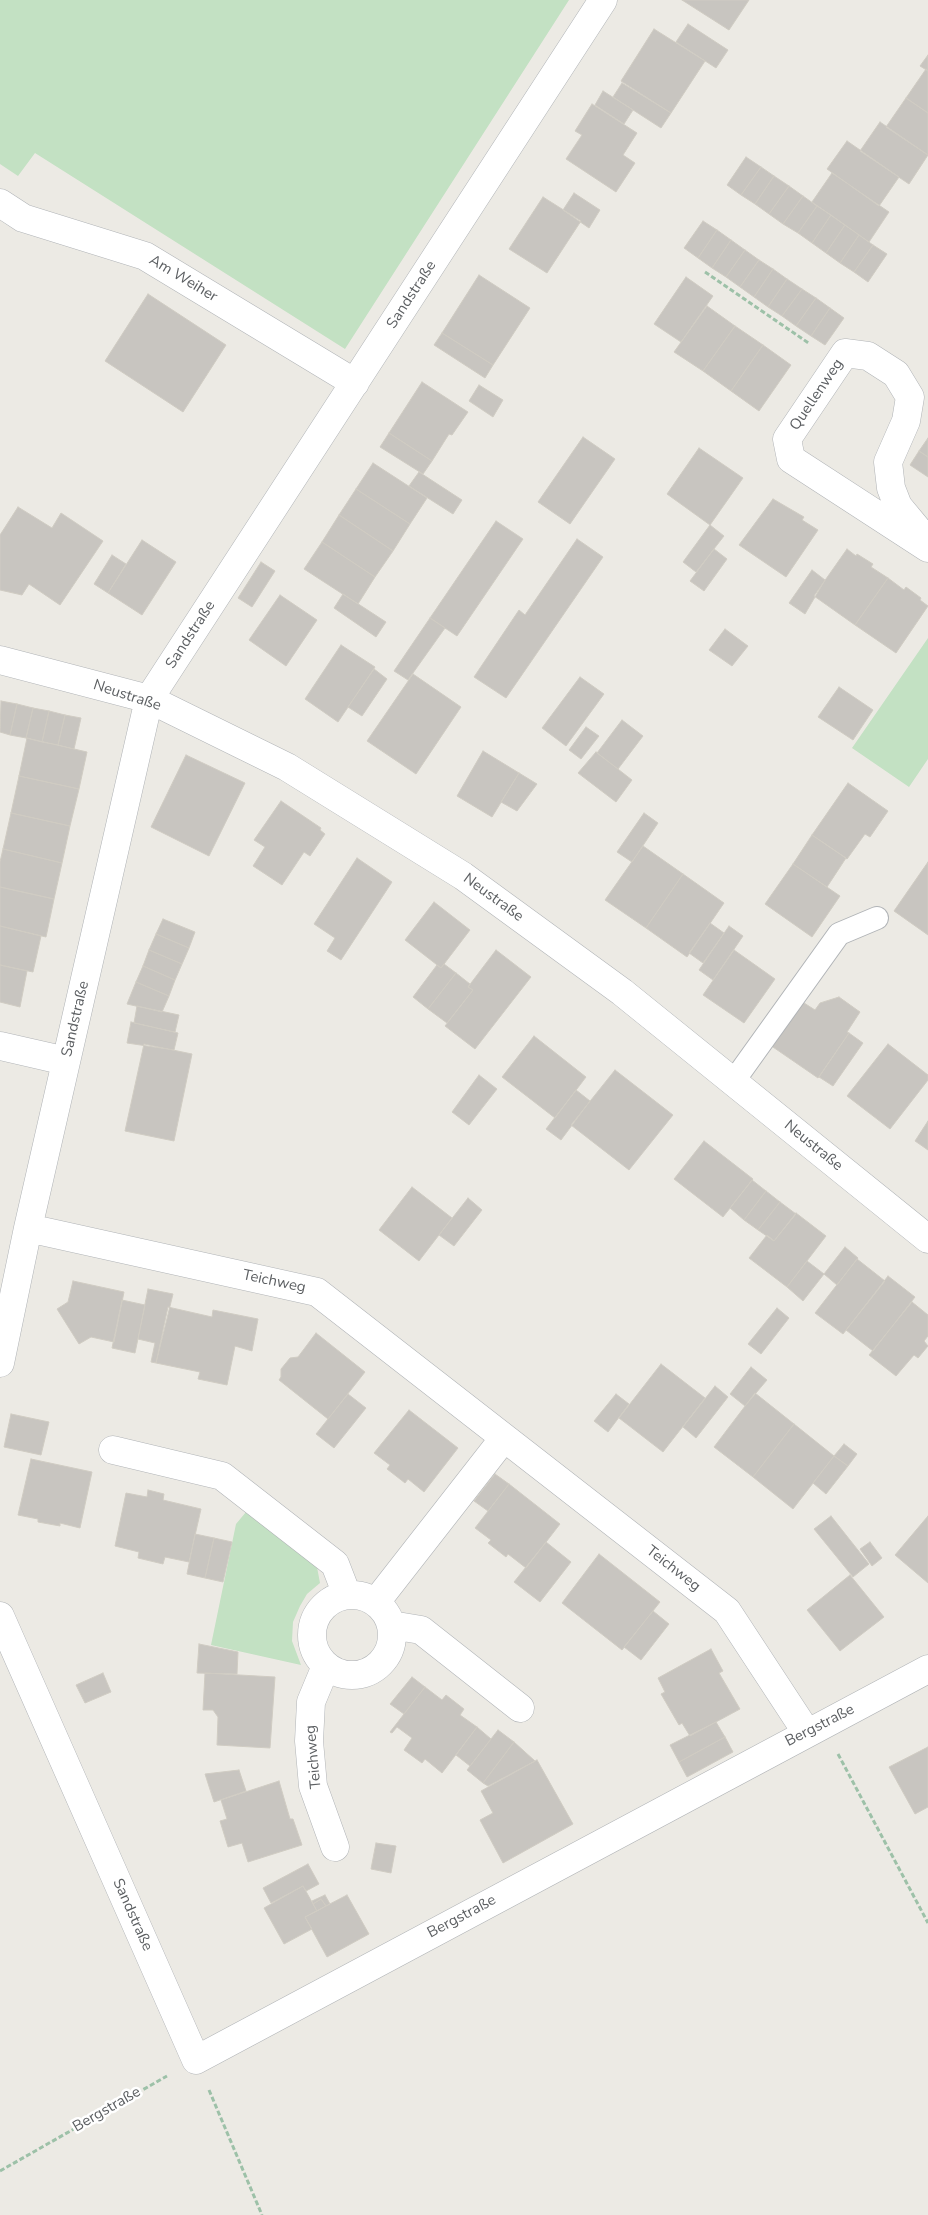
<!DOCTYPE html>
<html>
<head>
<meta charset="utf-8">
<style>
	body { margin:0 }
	canvas { display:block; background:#eceae4 }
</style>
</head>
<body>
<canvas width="928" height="2215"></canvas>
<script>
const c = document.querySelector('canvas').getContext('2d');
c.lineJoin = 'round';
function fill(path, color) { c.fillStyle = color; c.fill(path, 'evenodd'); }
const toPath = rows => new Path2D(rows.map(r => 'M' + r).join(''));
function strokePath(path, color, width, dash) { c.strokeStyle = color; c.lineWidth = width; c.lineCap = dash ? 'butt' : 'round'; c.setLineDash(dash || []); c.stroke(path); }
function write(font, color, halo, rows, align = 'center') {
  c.font = font + ' "Nunito Sans",sans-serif'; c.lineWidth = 5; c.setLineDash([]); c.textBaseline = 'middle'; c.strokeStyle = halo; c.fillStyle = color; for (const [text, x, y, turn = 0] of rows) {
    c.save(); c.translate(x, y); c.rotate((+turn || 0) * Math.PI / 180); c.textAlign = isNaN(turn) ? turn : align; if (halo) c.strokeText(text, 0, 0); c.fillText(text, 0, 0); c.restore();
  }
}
const green = toPath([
	[0,0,569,0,345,349,35,153,18,176,0,164],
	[928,638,928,759,909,787,852,748],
	[246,1512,317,1567,320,1583,307,1594,300,1606,293,1622,292,1641,301,1665,211,1645,236,1524]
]);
const building = toPath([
	[682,0,749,0,729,30,682,0],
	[688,24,728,50,716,68,676,42,688,24],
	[654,29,705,61,671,113,621,81,654,29],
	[928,55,928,71,920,66,928,55],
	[926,69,928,71,928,113,906,98,926,69],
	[622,83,671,113,661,128,613,97,622,83],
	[603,91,633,110,624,124,595,105,603,91],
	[906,98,928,113,928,155,886,127,906,98],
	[592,104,637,133,623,155,635,163,616,192,566,159,582,135,575,131,592,104],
	[880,122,928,155,909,184,860,151,880,122],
	[847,141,899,177,879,206,827,169,847,141],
	[746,157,761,167,741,195,727,185,746,157],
	[761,167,774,176,755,204,741,195,761,167],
	[832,173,889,212,869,242,812,202,832,173],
	[774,176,789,186,769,214,755,204,774,176],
	[789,186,803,196,783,224,769,214,789,186],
	[574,193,600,210,589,228,563,210,574,193],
	[803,196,817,206,798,233,783,224,803,196],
	[543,197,581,221,547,273,509,249,543,197],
	[817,206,831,215,812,243,798,233,817,206],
	[831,215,845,225,826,253,812,243,831,215],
	[703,221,717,230,698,258,684,248,703,221],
	[845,225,859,235,840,263,826,253,845,225],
	[717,230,731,240,712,268,698,258,717,230],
	[859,235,873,245,854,272,840,263,859,235],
	[731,240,745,250,726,277,712,268,731,240],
	[873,245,887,254,868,282,854,272,873,245],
	[745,250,759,260,740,287,726,277,745,250],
	[759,260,773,269,754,297,740,287,759,260],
	[773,269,787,279,768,307,754,297,773,269],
	[479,275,530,308,493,365,442,333,479,275],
	[686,277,713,296,681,342,654,324,686,277],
	[787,279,802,289,782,316,768,307,787,279],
	[802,289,816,298,796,326,782,316,802,289],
	[148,294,226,345,183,412,105,361,148,294],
	[816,298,830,308,811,336,796,326,816,298],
	[707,306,735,326,703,371,674,352,707,306],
	[830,308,844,318,825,345,811,336,830,308],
	[735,326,763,345,731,391,703,371,735,326],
	[442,333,493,365,485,378,434,345,442,333],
	[763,345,791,365,759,411,731,391,763,345],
	[422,382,468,412,452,435,449,434,432,461,389,433,422,382],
	[479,385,503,400,493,417,469,401,479,385],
	[389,433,432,461,423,474,380,447,389,433],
	[583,437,615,459,570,524,538,502,583,437],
	[928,438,928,457,919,451,928,438],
	[699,448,743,478,710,525,667,494,699,448],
	[919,451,928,457,928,477,910,465,919,451],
	[373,463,427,498,410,524,356,489,373,463],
	[419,472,462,500,453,514,409,486,419,472],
	[356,489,410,524,393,551,339,515,356,489],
	[773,499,804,517,802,520,818,530,786,577,739,545,773,499],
	[18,507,52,528,61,513,103,541,60,605,29,584,22,595,0,590,0,535,18,507],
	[339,515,393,551,375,577,322,542,339,515],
	[496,521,523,539,457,636,430,618,496,521],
	[710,525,724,536,696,572,683,562,710,525],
	[577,539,603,557,506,698,474,677,519,610,525,615,577,539],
	[142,540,176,562,142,615,108,593,142,540],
	[322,542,375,577,358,604,304,569,322,542],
	[714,549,727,559,704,591,690,581,714,549],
	[847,549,856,556,857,554,873,564,871,567,888,578,855,625,814,596,847,549],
	[112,555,126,564,108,593,94,584,112,555],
	[261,562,275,571,252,607,238,598,261,562],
	[812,570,825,580,805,614,789,603,812,570],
	[888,578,904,590,906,587,921,598,920,600,928,606,896,653,855,625,888,578],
	[343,594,386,622,376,637,334,608,343,594],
	[280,595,317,620,286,666,249,640,280,595],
	[430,618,445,628,408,680,394,671,430,618],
	[725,629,748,646,732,666,709,650,725,629],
	[341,645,375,667,338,722,305,699,341,645],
	[374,669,387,679,362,716,348,707,374,669],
	[413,674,461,707,416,774,367,741,413,674],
	[580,677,604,694,566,746,542,728,580,677],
	[839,687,873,710,853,740,818,717,839,687],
	[1,701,17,704,10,735,0,732,1,701],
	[17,704,33,708,26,738,10,735,17,704],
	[33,708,49,711,42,742,26,738,33,708],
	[49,711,65,715,58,745,42,742,49,711],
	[65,715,81,718,74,749,58,745,65,715],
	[622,720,643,736,618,769,597,753,622,720],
	[586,727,599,736,581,759,569,750,586,727],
	[27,738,87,752,79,789,19,776,27,738],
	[483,751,519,773,492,817,457,796,483,751],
	[596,752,632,780,616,802,578,773,596,752],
	[186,755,245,783,209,856,151,827,186,755],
	[519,773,537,784,517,811,501,802,519,773],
	[19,776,79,789,70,826,11,813,19,776],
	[848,783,888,811,870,837,865,834,847,859,812,835,848,783],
	[281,801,321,828,320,830,325,834,310,856,304,852,282,885,253,866,265,847,254,840,281,801],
	[11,813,70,826,62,863,3,849,11,813],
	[644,813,658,823,632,862,617,852,644,813],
	[812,835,846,858,827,887,793,864,812,835],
	[643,846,683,874,646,928,605,900,643,846],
	[3,849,62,863,54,899,0,887,0,862,3,849],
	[357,858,392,882,341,960,327,951,335,938,314,924,357,858],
	[928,862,928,935,894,911,928,862],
	[793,864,840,896,812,937,765,904,793,864],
	[683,874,724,903,687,957,646,928,683,874],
	[0,887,54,899,46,937,0,926,0,887],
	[434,902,470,930,441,968,405,940,434,902],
	[163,919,195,932,189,948,156,934,163,919],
	[710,923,724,933,703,963,689,953,710,923],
	[0,926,41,936,33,972,0,965,0,926],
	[729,926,743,936,713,980,699,970,729,926],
	[156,934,189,948,182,964,149,950,156,934],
	[149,950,182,964,175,980,143,966,149,950],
	[496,950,531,977,475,1049,445,1026,473,990,468,987,496,950],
	[734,950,775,979,744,1023,703,995,734,950],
	[444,964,456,973,428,1009,413,997,437,965,441,968,444,964],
	[0,965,27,971,20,1007,0,1002,0,965],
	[143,966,175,980,169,996,136,982,143,966],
	[456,973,470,984,468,987,473,990,447,1023,428,1009,456,973],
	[136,982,169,996,162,1012,127,1004,136,982],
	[839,997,860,1012,847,1032,849,1033,818,1078,770,1045,801,1001,815,1010,820,1003,839,997],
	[137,1006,179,1015,175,1032,134,1023,137,1006],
	[131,1022,178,1033,174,1050,127,1043,131,1022],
	[849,1033,863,1043,833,1086,819,1077,849,1033],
	[534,1036,586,1077,555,1118,502,1077,534,1036],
	[144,1044,192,1054,174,1141,125,1131,144,1044],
	[888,1044,928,1075,928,1080,890,1129,847,1096,888,1044],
	[615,1070,673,1115,629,1170,571,1125,615,1070],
	[479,1075,497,1089,469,1125,452,1112,479,1075],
	[576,1090,590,1101,561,1140,546,1129,576,1090],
	[928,1121,928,1150,915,1141,928,1121],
	[704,1141,753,1179,723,1217,674,1179,704,1141],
	[752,1180,766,1191,744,1220,730,1208,752,1180],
	[412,1187,452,1218,419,1261,379,1230,412,1187],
	[766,1191,780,1202,758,1230,744,1220,766,1191],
	[468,1198,482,1210,454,1246,439,1235,468,1198],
	[780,1202,796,1214,774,1241,758,1230,780,1202],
	[796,1213,826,1236,787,1287,749,1258,767,1235,774,1241,796,1213],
	[845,1247,858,1258,837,1285,824,1274,845,1247],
	[857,1259,885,1281,843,1334,815,1313,857,1259],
	[807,1261,824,1274,803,1301,787,1287,807,1261],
	[888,1276,915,1297,873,1351,846,1330,888,1276],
	[73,1281,124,1292,114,1342,91,1337,79,1344,57,1309,68,1302,73,1281],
	[148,1289,173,1294,156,1363,151,1362,155,1343,138,1339,148,1289],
	[122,1300,145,1305,135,1353,112,1348,122,1300],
	[912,1302,928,1315,928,1336,924,1341,928,1346,918,1358,914,1355,896,1376,869,1355,912,1302],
	[168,1307,212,1317,213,1310,258,1319,252,1351,235,1346,227,1385,198,1379,200,1372,156,1363,168,1307],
	[777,1308,789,1318,761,1354,748,1344,777,1308],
	[316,1333,365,1372,328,1419,279,1380,281,1377,281,1369,290,1358,298,1357,316,1333],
	[661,1364,705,1398,663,1452,619,1418,661,1364],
	[751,1367,767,1380,745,1406,730,1394,751,1367],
	[715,1386,728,1397,696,1438,683,1427,715,1386],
	[755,1393,794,1424,753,1477,714,1447,755,1393],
	[348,1394,366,1408,334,1448,316,1434,348,1394],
	[616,1394,629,1404,608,1432,594,1421,616,1394],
	[409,1410,458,1448,424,1492,408,1479,405,1483,387,1469,390,1465,374,1453,409,1410],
	[11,1414,49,1422,41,1455,4,1447,11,1414],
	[794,1424,834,1456,793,1509,753,1477,794,1424],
	[844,1444,857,1454,848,1466,834,1456,844,1444],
	[834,1456,848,1466,826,1494,813,1483,834,1456],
	[31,1459,92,1472,80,1528,60,1523,60,1526,38,1522,38,1519,18,1515,31,1459],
	[495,1474,509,1484,488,1511,474,1501,495,1474],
	[509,1484,560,1524,526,1568,508,1554,506,1557,488,1543,491,1540,475,1528,509,1484],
	[148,1490,164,1494,163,1500,201,1509,189,1562,165,1557,163,1564,138,1558,139,1552,115,1546,126,1493,147,1497,148,1490],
	[831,1516,869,1564,853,1577,814,1529,831,1516],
	[928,1516,928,1583,895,1555,928,1516],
	[195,1534,214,1538,205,1578,187,1574,195,1534],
	[214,1538,232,1542,223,1582,205,1578,214,1538],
	[546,1542,571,1562,540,1602,514,1582,546,1542],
	[870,1542,882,1558,872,1566,860,1549,870,1542],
	[599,1554,660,1602,622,1650,562,1603,599,1554],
	[850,1575,884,1617,840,1651,807,1610,850,1575],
	[653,1611,669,1624,641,1660,624,1647,653,1611],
	[199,1644,238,1652,237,1674,197,1673,199,1644],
	[711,1649,723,1671,719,1673,740,1709,690,1736,682,1723,679,1725,661,1694,665,1692,658,1678,711,1649],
	[103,1673,111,1692,85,1703,76,1685,103,1673],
	[205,1673,275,1677,270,1748,217,1745,218,1717,213,1710,203,1710,205,1673],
	[412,1677,425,1687,404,1714,390,1704,412,1677],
	[425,1687,442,1700,446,1695,464,1709,460,1715,477,1727,442,1773,425,1759,422,1763,404,1750,412,1738,397,1727,392,1733,390,1732,425,1687],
	[716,1722,725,1737,679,1762,670,1745,716,1722],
	[477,1727,491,1739,470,1766,456,1755,477,1727],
	[498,1730,514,1742,483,1783,467,1770,498,1730],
	[725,1737,733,1752,687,1777,679,1762,725,1737],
	[514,1742,535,1761,488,1786,483,1783,514,1742],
	[928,1747,928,1807,915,1814,889,1767,928,1747],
	[537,1760,573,1824,503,1863,480,1820,493,1813,481,1791,537,1760],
	[239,1770,246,1791,214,1802,205,1774,239,1770],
	[279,1781,290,1819,293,1819,302,1845,248,1862,242,1843,228,1847,220,1821,227,1819,221,1800,279,1781],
	[376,1843,396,1846,391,1873,371,1869,376,1843],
	[308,1864,319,1884,306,1891,303,1886,271,1903,263,1888,308,1864],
	[303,1886,317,1911,305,1917,312,1929,284,1944,264,1908,303,1886],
	[325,1895,330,1904,326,1906,321,1899,313,1904,312,1901,325,1895],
	[347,1895,369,1934,327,1957,305,1917,347,1895],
	[321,1899,326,1906,317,1911,313,1904,321,1899]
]);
const path = toPath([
	[705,272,810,344],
	[838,1754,928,1923],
	[209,2090,262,2215],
	[0,2171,167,2076]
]);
const lane = toPath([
	[733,1082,839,934,877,918]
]);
const street = toPath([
	[0,203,23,218,145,256,355,383],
	[928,542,898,506,891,488,888,462,906,421,910,397,896,374,868,356,845,353,787,439,791,459,928,548],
	[0,660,149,699,287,767,463,876,622,992,928,1239],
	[0,1046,66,1061],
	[28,1228,317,1292,727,1611,807,1733],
	[0,1363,28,1228,149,699,603,0],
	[113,1450,222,1476,335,1564,347,1595],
	'312 1635a40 40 0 1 1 80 0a40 40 0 1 1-80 0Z',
	[376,1602,504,1438],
	[0,1616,196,2060,928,1669],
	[391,1625,421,1630,520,1708],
	[326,1666,311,1702,309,1741,313,1786,335,1847]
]);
const streetNames = [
	["Am Weiher",183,279,31],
	["Sandstraße",412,295,-57],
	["Quellenweg",817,395,-56],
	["Sandstraße",191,635,-57],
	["Neustraße",127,696,18],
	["Neustraße",493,898,36],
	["Sandstraße",76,1019,-77],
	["Neustraße",813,1146,39],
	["Teichweg",274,1282,12],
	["Teichweg",673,1569,38],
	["Bergstraße",820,1726,-27],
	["Teichweg",314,1757,-95],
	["Sandstraße",132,1915,66],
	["Bergstraße",462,1917,-28],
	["Bergstraße",107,2110,-30]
];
fill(green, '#c3e1c3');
fill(building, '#c8c5c0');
strokePath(building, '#d0ccc3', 1);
strokePath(lane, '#b1b4b7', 24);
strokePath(street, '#b1b4b7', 29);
strokePath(path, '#9dc1a8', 3, [5, 2.5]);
strokePath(lane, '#fff', 22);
strokePath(street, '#fff', 28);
write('15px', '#5c5f62', '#fff', streetNames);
</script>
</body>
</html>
